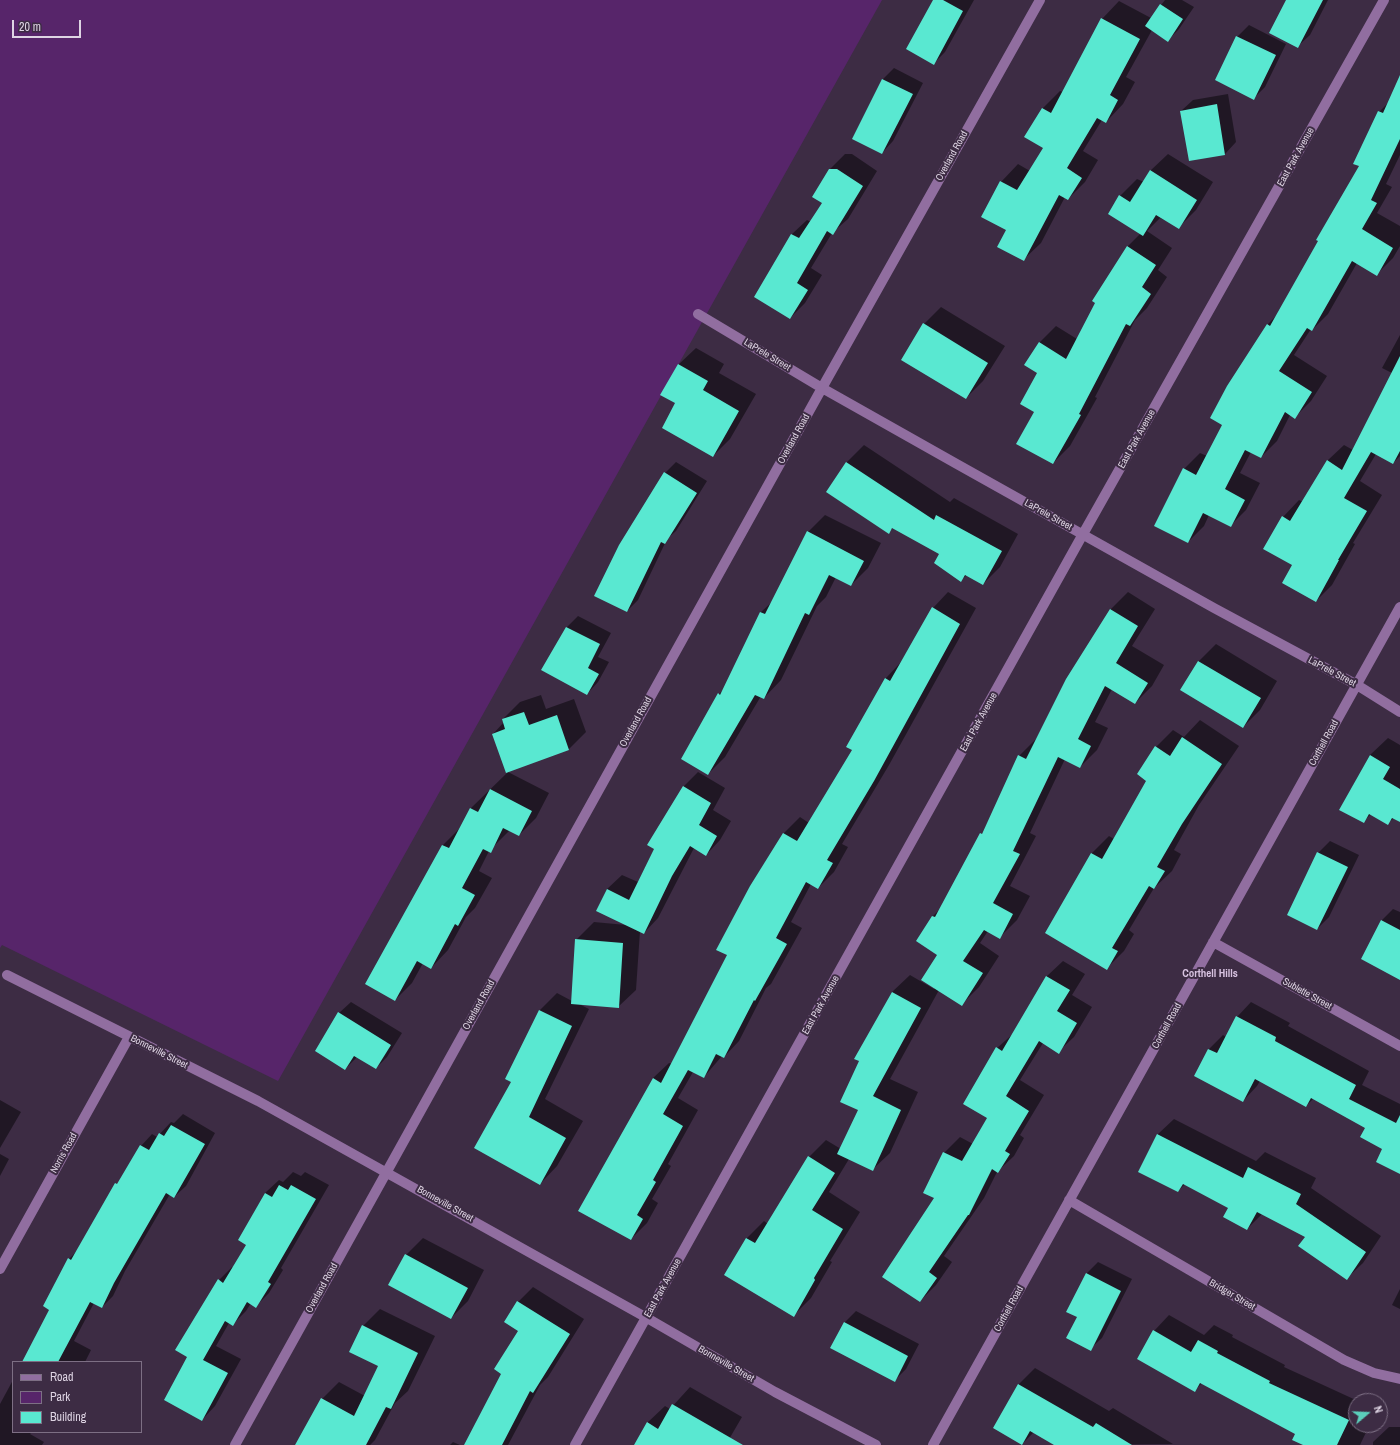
<!DOCTYPE html>
<html>
<head>
<meta charset="utf-8">
<style>
	body { margin:0 }
	#map { position:relative; width:1400px; height:1445px; overflow:hidden; background:#3d2c44; font-family:"Archivo Narrow",sans-serif }
	canvas { display:block }
	.legend { position:absolute; left:12px; top:1361px; width:130px; height:72px; box-sizing:border-box; background:#3d2c44; border:1px solid #7d6f84; margin:0; padding:5px 7px; list-style:none; font-size:12px; color:#ded4e3 }
	.legend li { display:flex; align-items:center; gap:8px; height:20px }
	.legend b { width:20px; border:1px solid #7d6f84 }
	.north { position:absolute; left:1348px; top:1393px; width:40px; height:40px; box-sizing:border-box; background:#3d2c44; border:1px solid #7d6f84; border-radius:50%; rotate:71deg; font-size:11px; font-weight:700; line-height:16px; text-align:center; color:#ded4e3 }
	.north::after { content:''; display:block; margin:auto; width:14px; height:18px; background:#5bcebb; clip-path:polygon(50% 0,100% 100%,50% 72%,0 100%) }
	.scale { position:absolute; left:12px; top:20px; width:69px; height:18px; box-sizing:border-box; border:2px solid #ded4e3; border-top:0; padding-left:5px; font-size:12px; line-height:14px; white-space:nowrap; color:#ded4e3; -webkit-text-stroke:3px #3d2c44; paint-order:stroke }
</style>
</head>
<body>
<div id="map">
<canvas width="1400" height="1445"></canvas>
<ul class="legend">
<li><b style="height:5px;background:#916ea0"></b>Road</li>
<li><b style="height:11px;background:#57256a"></b>Park</li>
<li><b style="height:11px;background:#59e8d1"></b>Building</li>
</ul>
<div class="north">N</div>
<div class="scale">20 m</div>
</div>
<script>
const c = document.querySelector('canvas').getContext('2d');
c.lineJoin = 'round';
function fill(path, color) { c.fillStyle = color; c.fill(path, 'evenodd'); }
const toPath = rows => new Path2D(rows.map(r => 'M' + r).join(''));
function strokePath(path, color, width, dash) { c.strokeStyle = color; c.lineWidth = width; c.lineCap = dash ? 'butt' : 'round'; c.setLineDash(dash || []); c.stroke(path); }
function write(font, color, halo, rows, align = 'center') {
  c.font = font + ' "Archivo Narrow",sans-serif'; c.lineWidth = 4; c.setLineDash([]); c.textBaseline = 'middle'; c.strokeStyle = halo; c.fillStyle = color; for (const [text, x, y, turn = 0] of rows) {
    c.save(); c.translate(x, y); c.rotate((+turn || 0) * Math.PI / 180); c.textAlign = isNaN(turn) ? turn : align; if (halo) c.strokeText(text, 0, 0); c.fillText(text, 0, 0); c.restore();
  }
}
const green = toPath([
	[0,0,882,0,278,1081,2,945,0,948]
]);
const shadow = toPath([
	[934,0,974,0,945,52,934,63],
	[1165,0,1182,0,1194,7,1179,29,1168,40,1152,30,1126,77,1135,82,1123,104,1106,122,1102,120,1083,151,1098,160,1085,182,1068,199,1065,197,1041,243,1023,260,1008,230,983,217,1001,182,1018,164,1030,171,1044,148,1026,137,1043,108,1060,91,1063,92,1102,19,1119,1,1151,18],
	[1287,0,1328,0,1310,35,1298,46],
	[1249,25,1286,44,1265,87,1254,98,1237,37],
	[894,68,923,83,893,141,882,153,853,138,883,79],
	[1400,78,1400,155,1386,184,1392,187,1377,213,1400,226,1400,246,1393,258,1377,274,1357,263,1328,314,1312,330,1311,329,1294,355,1327,376,1311,401,1295,417,1290,415,1277,441,1261,457,1251,452,1240,473,1260,483,1246,510,1230,526,1209,515,1204,526,1188,542,1184,469,1200,453,1207,456,1223,424,1267,325,1278,314,1360,166,1379,112,1389,102],
	[1228,94,1236,142,1225,154,1190,160,1181,111,1193,100],
	[845,154,852,154,877,171,848,219,832,233,811,268,822,275,805,303,790,318,755,297,792,234,807,220,811,222,823,203,830,169],
	[1168,154,1213,182,1196,210,1179,227,1160,218,1147,231,1172,248,1158,270,1167,277,1147,308,1135,320,1095,397,1097,398,1070,446,1053,463,1035,411,1039,343,1056,326,1077,339,1128,246,1141,233,1109,214,1120,196,1137,179,1144,182,1150,171],
	[941,307,1005,346,983,381,966,398,924,324],
	[1400,335,1400,456,1393,463,1376,454,1360,481,1382,495,1353,543,1355,544,1332,585,1316,601,1293,565,1265,549,1283,517,1299,500,1303,502,1327,461,1344,445,1353,450,1392,373,1382,368],
	[696,348,724,364,719,373,756,394,730,439,713,456,677,403,678,365],
	[864,445,950,502,954,498,1018,534,1000,567,983,584,967,575,961,580,940,554,893,527,888,532,827,492,847,462],
	[676,462,707,481,676,531,667,539,638,600,627,611,665,473],
	[825,515,881,543,868,568,851,585,836,577,826,597,817,606,781,680,764,698,761,696,725,757,708,774,682,758,719,694,724,689,761,612,773,601,808,532],
	[948,592,976,608,889,765,842,844,848,847,834,872,818,888,811,884,791,922,802,928,771,984,766,988,739,1041,724,1057,722,1056,704,1077,693,1072,678,1098,698,1110,668,1164,671,1166,652,1199,658,1203,647,1223,631,1239,653,1078,669,1063,672,1064,728,955,750,886,784,833,800,817,809,823,853,750,848,747,886,678,901,662,933,608],
	[1128,592,1155,609,1132,646,1164,665,1152,686,1135,703,1112,689,1095,722,1108,728,1097,750,1080,767,1065,759,1030,833,1036,836,1010,886,1030,896,1017,920,1000,937,988,931,980,943,999,956,979,987,962,1004,939,990,890,1079,918,1092,890,1153,872,1170,849,1159,829,1192,860,1212,830,1261,832,1262,811,1298,793,1316,746,1239,764,1221,768,1224,809,1157,826,1140,841,1149,859,1110,860,1061,856,1059,892,992,910,975,934,989,935,987,939,955,933,916,940,909,984,830,1019,756,1036,739,1111,609],
	[578,616,611,633,598,657,609,662,598,682,587,694,542,670,567,627],
	[1216,644,1277,681,1260,710,1243,727,1181,690,1199,661],
	[541,695,546,709,574,699,586,732,569,749,493,734,504,722,503,719,520,702],
	[1200,720,1239,746,1199,805,1174,850,1181,854,1172,871,1154,888,1129,930,1134,934,1124,951,1107,968,1047,933,1092,853,1109,836,1114,839,1148,781,1156,747,1173,730,1184,737],
	[1388,738,1400,745,1400,821,1394,818,1388,823,1371,814,1363,822,1340,809,1370,755],
	[508,772,549,793,536,818,519,835,510,830,489,851,479,871,492,878,475,908,466,917,448,950,431,968,423,963,412,983,395,1000,443,845,460,828,471,808],
	[698,772,725,788,713,810,731,821,720,840,706,855,694,848,658,918,644,933,640,931,636,990,618,1007,579,1004,589,1009,545,1099,583,1121,557,1166,540,1184,512,1082,539,1011,557,993,572,1001,576,940,594,922,626,925,607,889,622,875,638,882,655,848,649,844,684,786],
	[1330,841,1359,855,1329,917,1317,929,1288,914,1318,853],
	[1393,909,1400,912,1400,979,1362,959,1382,920],
	[1063,961,1085,974,1072,995,1092,1007,1074,1037,1058,1052,1043,1043,1020,1080,1044,1095,1020,1135,1024,1138,1014,1156,997,1172,984,1198,944,1256,952,1262,936,1285,920,1301,935,1198,944,1153,960,1137,973,1144,988,1118,997,1048,1014,1033,1047,976],
	[351,1002,402,1033,387,1057,376,1068,357,1057,345,1069,339,1013],
	[1251,1002,1290,1023,1288,1026,1369,1071,1362,1085,1400,1104,1400,1168,1366,1127,1314,1098,1306,1106,1260,1081,1257,1086,1243,1101,1195,1076,1209,1049,1223,1035,1226,1037,1237,1017],
	[0,1100,21,1112,0,1148],
	[183,1114,215,1133,186,1186,174,1197,170,1194,125,1271,113,1296,102,1307,94,1303,74,1341,91,1350,85,1362,23,1362,50,1309,69,1259,78,1250,141,1146,152,1134,157,1137,171,1122,174,1123],
	[1174,1119,1256,1161,1265,1152,1316,1178,1311,1188,1381,1236,1363,1263,1347,1278,1306,1236,1262,1214,1247,1229,1229,1207,1185,1184,1178,1191,1139,1171,1158,1134],
	[0,1154,9,1159,0,1176],
	[293,1172,301,1176,305,1172,329,1185,281,1268,283,1270,269,1293,256,1306,251,1303,246,1311,232,1325,229,1323,216,1346,241,1359,215,1406,202,1420,188,1356,219,1280,232,1267,234,1268,248,1245,239,1240,265,1193,279,1180,283,1182],
	[423,1238,484,1270,468,1301,451,1318,406,1255],
	[1098,1262,1132,1279,1102,1338,1090,1349,1078,1317,1068,1311,1087,1273],
	[533,1287,584,1319,548,1377,540,1385,508,1445,465,1445,503,1373,519,1331,518,1302],
	[1400,1289,1400,1309,1392,1305],
	[380,1309,435,1336,408,1391,395,1403,375,1440,370,1445,297,1445,322,1399,339,1382,365,1396,379,1366,363,1326],
	[856,1311,919,1344,906,1369,895,1380,844,1323],
	[1169,1315,1204,1335,1214,1325,1233,1335,1232,1337,1285,1365,1284,1367,1358,1401,1356,1401,1356,1421,1354,1425,1369,1426,1360,1445,1305,1445,1296,1434,1202,1383,1195,1390,1154,1331],
	[1035,1368,1109,1411,1113,1408,1173,1444,1056,1445,1034,1432,1022,1444,995,1428,1019,1384],
	[13,1380,13,1432,32,1432,30,1434,44,1442,42,1445,0,1445,0,1404],
	[690,1387,742,1417,728,1441,724,1445,636,1445,647,1423,665,1406,670,1409],
	[1389,1427,1400,1427,1400,1445,1373,1445,1373,1442],
	[453,1442,460,1445,450,1445]
]);
const building = toPath([
	[933,0,943,0,963,11,934,65,906,49],
	[1286,0,1323,0,1298,48,1269,33],
	[1160,4,1183,19,1168,42,1145,26],
	[1101,18,1140,39,1110,95,1118,100,1106,123,1097,118,1067,168,1082,178,1068,200,1059,195,1024,261,997,247,1006,230,981,217,1000,181,1017,190,1043,148,1024,137,1042,108,1051,113],
	[1236,36,1276,55,1254,100,1215,80],
	[1400,75,1400,139,1371,200,1377,203,1362,229,1393,248,1377,276,1352,261,1312,331,1307,328,1279,371,1312,392,1295,419,1285,412,1261,458,1245,450,1225,489,1245,500,1231,527,1203,513,1188,543,1154,526,1183,468,1196,475,1222,425,1210,418,1227,386,1267,324,1270,326,1318,241,1316,240,1359,166,1353,164,1378,111,1383,113],
	[882,79,913,94,882,154,852,139],
	[1217,104,1225,155,1189,161,1180,111],
	[829,169,837,169,863,186,833,235,827,231,797,283,808,290,790,319,754,297,791,234,799,238,822,203,812,197],
	[1150,170,1197,200,1179,229,1156,215,1143,236,1108,214,1119,195,1130,202],
	[1127,246,1156,265,1142,287,1151,294,1130,326,1126,324,1079,414,1081,415,1053,464,1016,444,1034,412,1020,404,1037,373,1024,365,1039,342,1066,359,1095,303,1092,301],
	[923,323,988,363,966,399,901,360],
	[1400,356,1400,451,1393,464,1371,452,1344,498,1367,511,1338,560,1339,560,1316,602,1282,583,1292,565,1263,549,1282,516,1290,521,1327,460,1342,470],
	[678,364,708,381,703,390,739,411,713,457,662,428,675,403,660,395],
	[846,462,934,520,936,515,1002,551,983,585,965,575,961,582,934,563,939,554,892,528,889,534,826,492],
	[664,472,697,493,665,544,661,542,627,612,594,596,619,545],
	[807,531,864,561,851,586,829,575,809,615,805,613,764,699,755,695,708,775,681,759,718,693,720,695,760,612,765,614],
	[932,607,960,624,874,781,827,860,833,863,818,889,806,882,776,938,787,944,755,1001,754,1000,724,1058,716,1054,704,1078,688,1070,663,1114,683,1126,653,1180,656,1182,637,1215,643,1219,631,1240,578,1211,653,1078,661,1083,727,955,716,950,750,886,783,833,797,841,852,750,846,747,885,678,890,681],
	[1110,609,1138,626,1116,663,1148,683,1135,704,1105,686,1078,739,1091,746,1080,768,1058,757,1013,851,1020,854,993,903,1013,914,1000,939,984,930,963,961,983,973,962,1006,921,980,937,955,916,941,932,916,935,917,980,833,982,834,1018,755,1026,759,1066,679],
	[566,627,600,644,588,668,599,674,587,695,541,670],
	[1198,661,1261,698,1243,728,1180,690],
	[524,712,529,725,557,715,569,750,506,773,492,734,505,729,502,719],
	[1182,737,1222,764,1182,824,1157,867,1165,871,1154,889,1149,886,1112,948,1118,951,1107,970,1045,933,1091,853,1102,859,1146,781,1137,774,1155,746,1170,756],
	[1370,755,1390,767,1383,779,1400,789,1400,822,1392,818,1388,825,1369,814,1364,823,1339,810],
	[683,786,711,803,699,825,717,836,706,856,690,846,672,876,644,934,596,911,607,889,629,900,654,849,647,845],
	[490,789,532,811,519,836,503,828,491,853,483,849,462,888,475,895,458,926,455,924,431,969,417,961,395,1001,365,984,442,845,449,848,470,808,478,812],
	[1317,852,1348,867,1317,930,1287,915],
	[1381,920,1400,930,1400,980,1361,959],
	[575,939,623,943,619,1008,571,1004],
	[1046,976,1070,990,1057,1011,1077,1023,1059,1054,1039,1041,1006,1096,1029,1111,1005,1151,1010,1154,998,1173,992,1169,969,1215,968,1215,929,1272,937,1278,920,1302,882,1277,934,1198,923,1193,943,1152,962,1161,987,1118,963,1104,996,1047,1002,1051],
	[892,992,921,1008,873,1096,901,1110,873,1171,837,1154,858,1110,840,1102,859,1061,854,1059],
	[539,1010,572,1026,529,1117,566,1138,540,1185,474,1148,511,1082,505,1079],
	[338,1012,391,1045,376,1069,354,1056,345,1070,315,1051],
	[1236,1016,1276,1037,1275,1041,1356,1085,1349,1099,1396,1123,1400,1115,1400,1174,1376,1162,1382,1149,1360,1137,1365,1128,1311,1098,1306,1107,1255,1079,1243,1102,1194,1076,1208,1049,1217,1053],
	[171,1125,205,1144,174,1198,166,1193,114,1283,102,1308,90,1302,58,1362,22,1362,49,1310,43,1306,68,1258,71,1260,115,1183,117,1184,140,1145,149,1150,159,1133,164,1136],
	[1157,1134,1243,1178,1248,1167,1301,1194,1296,1204,1366,1252,1347,1280,1298,1246,1305,1237,1257,1212,1247,1230,1223,1217,1228,1208,1183,1184,1178,1192,1138,1172],
	[808,1156,835,1173,812,1210,843,1229,814,1278,815,1280,794,1317,724,1275,746,1238,755,1243],
	[279,1185,288,1190,291,1185,316,1199,268,1282,271,1284,256,1308,247,1302,233,1326,225,1321,203,1360,228,1373,202,1421,164,1400,187,1357,175,1350,218,1279,223,1283,246,1245,238,1240,265,1193,272,1197],
	[405,1254,468,1288,451,1319,388,1285],
	[1086,1273,1121,1291,1091,1351,1066,1338,1077,1317,1066,1312],
	[517,1301,570,1334,533,1393,530,1391,502,1445,464,1445,501,1374,494,1369,518,1331,504,1322],
	[844,1322,908,1356,895,1382,830,1348],
	[362,1325,418,1353,391,1409,386,1407,366,1445,295,1445,321,1398,354,1416,378,1366,349,1352],
	[1153,1330,1191,1352,1198,1340,1218,1351,1217,1353,1270,1381,1269,1383,1349,1420,1337,1445,1303,1445,1292,1440,1295,1434,1200,1383,1195,1392,1137,1359],
	[1018,1384,1093,1427,1096,1423,1132,1445,1054,1445,1030,1431,1022,1445,993,1428],
	[672,1404,743,1445,634,1445,647,1422,658,1429]
]);
const minor = toPath([
	[698,314,822,388,955,463,1214,608,1357,685,1400,712],
	[1213,942,1400,1046],
	[7,975,258,1101,647,1318,775,1392,876,1445],
	[1069,1200,1344,1360,1374,1373,1400,1379],
	[0,1269,129,1037],
	[235,1445,822,388,1040,0],
	[575,1445,1083,534,1384,0],
	[933,1445,1400,607]
]);
const streetNames = [
	["Overland Road",952,156,-61],
	["East Park Avenue",1296,157,-61],
	["LaPrele Street",767,355,31],
	["Overland Road",794,439,-61],
	["East Park Avenue",1137,439,-61],
	["LaPrele Street",1048,515,29],
	["LaPrele Street",1332,672,28],
	["Overland Road",636,722,-61],
	["East Park Avenue",979,722,-61],
	["Corthell Road",1324,743,-61],
	["Sublette Street",1307,994,29],
	["Overland Road",479,1005,-61],
	["East Park Avenue",821,1005,-61],
	["Corthell Road",1167,1026,-61],
	["Bonneville Street",159,1052,27],
	["Norris Road",64,1153,-61],
	["Bonneville Street",445,1204,29],
	["Overland Road",322,1288,-61],
	["East Park Avenue",663,1288,-61],
	["Bridger Street",1232,1295,30],
	["Corthell Road",1009,1309,-61],
	["Bonneville Street",726,1364,30]
];
const neighbourhoodNames = [
	["Corthell Hills",1210,974]
];
fill(green, '#57256a');
fill(shadow, '#0007');
fill(building, '#59e8d1');
strokePath(minor, '#916ea0', 10);
write('10px', '#ded4e3', '#3d2c44', streetNames);
write('bold 11px', '#d7c2e0', '#3d2c44', neighbourhoodNames);
</script>
</body>
</html>
